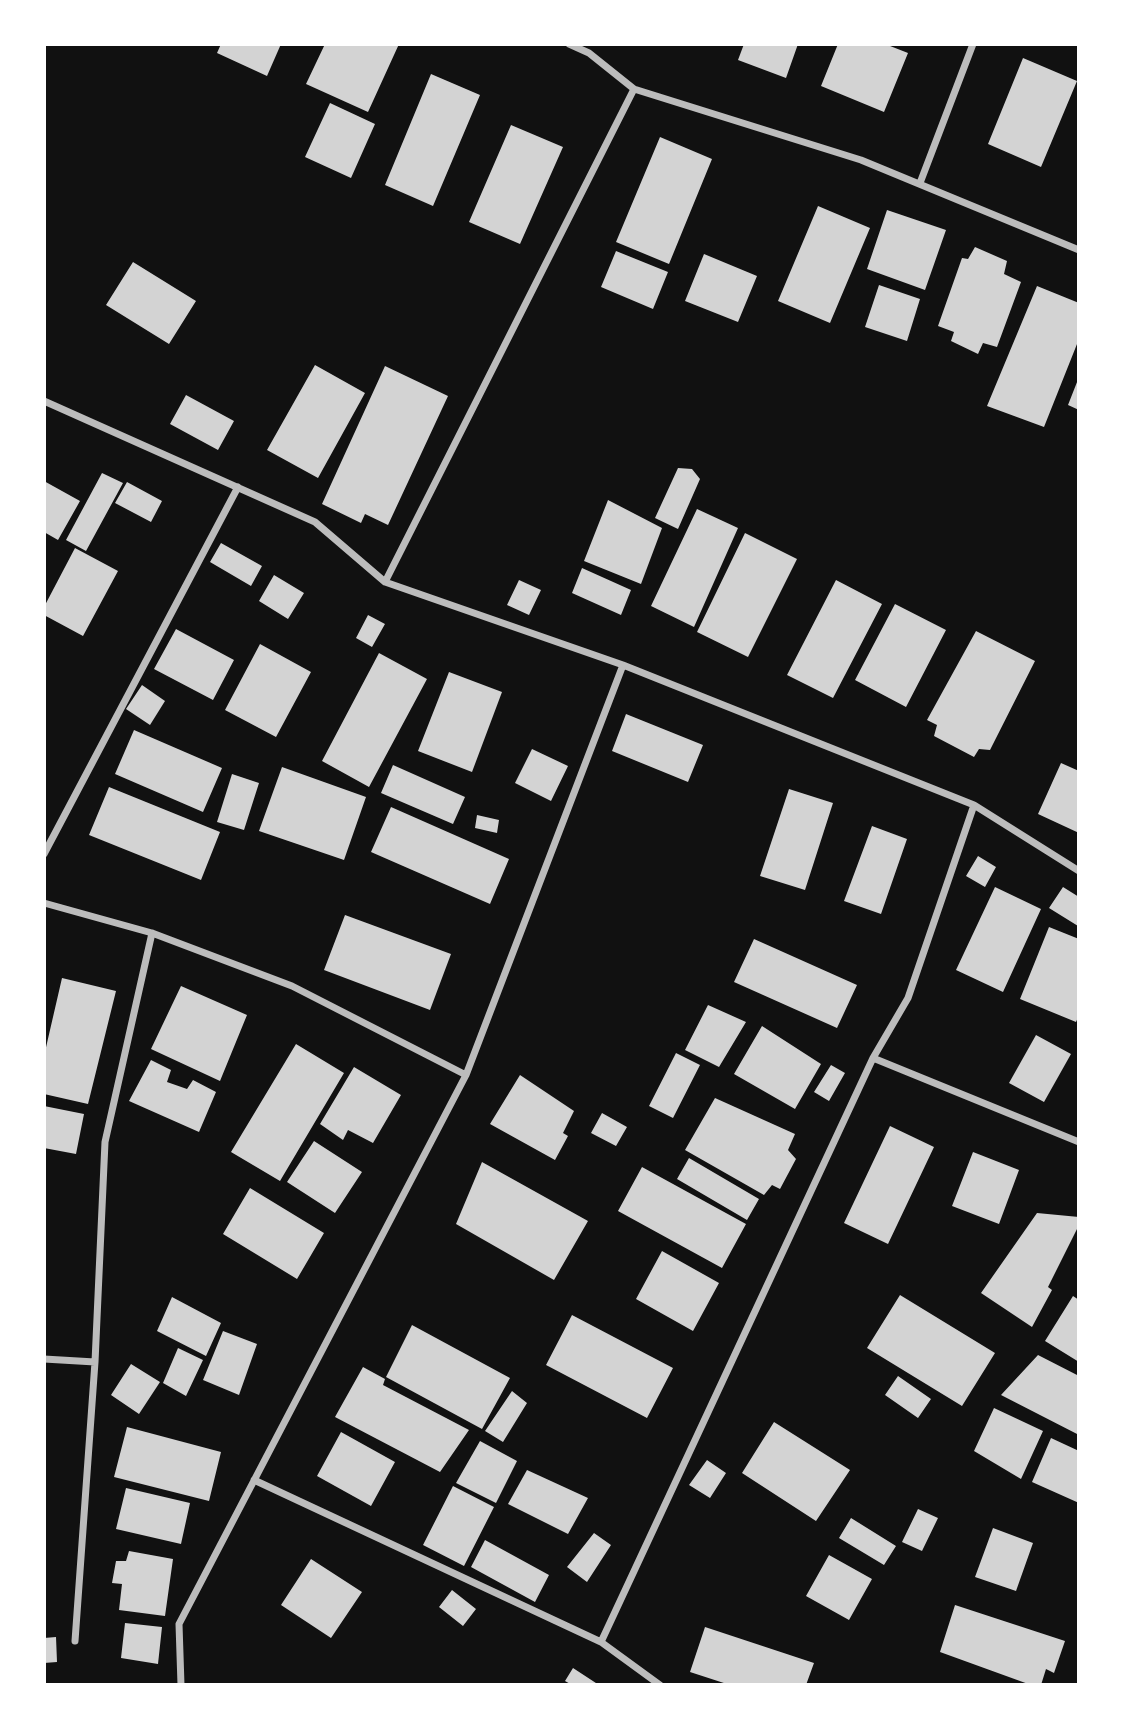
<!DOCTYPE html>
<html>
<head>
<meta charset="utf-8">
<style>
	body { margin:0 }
	#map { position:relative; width:1123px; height:1729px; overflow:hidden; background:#111; font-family:Raleway,sans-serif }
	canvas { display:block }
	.frame { position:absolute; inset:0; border:46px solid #fff; pointer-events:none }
</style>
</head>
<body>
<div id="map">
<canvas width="1123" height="1729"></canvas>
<div class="frame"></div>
</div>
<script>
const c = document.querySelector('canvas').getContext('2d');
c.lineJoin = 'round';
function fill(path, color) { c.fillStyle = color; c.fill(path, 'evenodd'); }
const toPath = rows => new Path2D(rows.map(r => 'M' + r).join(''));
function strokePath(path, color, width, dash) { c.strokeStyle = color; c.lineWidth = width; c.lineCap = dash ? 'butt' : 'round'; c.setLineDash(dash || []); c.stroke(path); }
const building = toPath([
	[221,44,281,44,267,76,217,53],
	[325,44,399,44,368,112,306,84],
	[744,44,798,44,786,78,738,60],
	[838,44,885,44,908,53,884,112,821,86],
	[1023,58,1077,81,1041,167,988,144],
	[431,74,480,95,433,206,385,185],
	[330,103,375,124,351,178,305,157],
	[511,125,563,147,520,244,469,222],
	[660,137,712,159,669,264,616,242],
	[818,206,870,228,830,323,778,301],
	[887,210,946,230,925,290,867,269],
	[975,247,1007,261,1004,274,1021,282,997,347,983,343,978,354,951,341,954,332,938,326,962,258,968,259],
	[616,251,668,272,653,309,601,287],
	[704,254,757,276,738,322,685,301],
	[133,262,196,301,169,344,106,305],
	[879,285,920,299,907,341,865,327],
	[1037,286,1079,303,1079,339,1044,427,987,406],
	[315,365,365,393,318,478,267,450],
	[385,366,448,396,388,525,365,514,361,523,322,504],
	[1079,377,1079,410,1068,405],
	[186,395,234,421,218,450,170,424],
	[678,468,692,469,700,479,678,529,655,518],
	[102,473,123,483,86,551,66,540],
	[44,481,80,501,58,540,44,532],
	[127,482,162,501,151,522,115,503],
	[608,500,662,528,641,584,584,561],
	[697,509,738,528,694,627,651,606],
	[745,533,797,559,748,657,697,632],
	[221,543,262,566,251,586,210,562],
	[75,548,118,571,83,636,44,615,44,607],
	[582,568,631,590,621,615,572,593],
	[274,575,304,593,288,619,259,601],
	[519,580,541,590,529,615,507,605],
	[836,580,882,604,833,698,787,675],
	[895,604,946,630,906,707,855,680],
	[368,615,385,624,372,647,356,638],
	[176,629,234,660,213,700,154,669],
	[976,631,1035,661,990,750,979,749,974,757,934,736,937,725,927,720],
	[260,644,311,672,276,737,225,710],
	[379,653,427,679,369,787,322,761],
	[449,672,502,692,472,772,418,751],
	[142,685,165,701,150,725,126,709],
	[626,714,703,745,688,782,612,751],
	[134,730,222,768,203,812,115,774],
	[532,749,568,766,551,801,515,783],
	[1061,763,1079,771,1079,833,1038,814],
	[393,765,465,797,453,824,381,793],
	[282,767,366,797,344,860,259,831],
	[232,774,259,783,244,830,217,822],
	[109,787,220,832,201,880,89,835],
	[789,789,833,803,805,890,760,876],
	[391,807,509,859,490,904,371,852],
	[477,815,499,820,497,833,475,828],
	[872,826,907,839,881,914,844,901],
	[978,856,996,867,985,887,966,876],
	[995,887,1041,909,1003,992,956,970],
	[1063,887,1079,897,1078,926,1049,908],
	[345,915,451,954,430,1010,324,970],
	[1049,927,1079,939,1079,1015,1076,1022,1020,999],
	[754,939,857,985,837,1028,734,982],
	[62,978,116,991,88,1104,44,1094,44,1056],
	[181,986,247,1015,220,1081,151,1049],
	[708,1005,746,1022,719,1067,685,1050],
	[762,1026,821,1064,795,1109,734,1074],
	[1036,1035,1071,1054,1044,1102,1009,1083],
	[296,1044,344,1073,280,1181,231,1152],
	[676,1053,700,1065,673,1118,649,1106],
	[151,1060,171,1070,167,1082,187,1089,193,1080,216,1092,199,1132,129,1101],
	[831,1065,845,1073,829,1101,814,1092],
	[354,1067,401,1095,373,1143,348,1130,343,1140,320,1124],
	[520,1075,574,1111,563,1133,568,1136,555,1160,490,1124],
	[715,1098,795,1134,788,1150,796,1159,780,1189,772,1185,764,1195,685,1150],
	[44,1106,84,1114,76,1154,44,1148],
	[602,1113,627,1127,616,1146,591,1133],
	[890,1126,934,1147,888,1244,844,1223],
	[314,1141,362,1172,335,1213,287,1182],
	[973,1152,1019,1170,999,1224,952,1206],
	[689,1158,759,1199,747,1220,677,1179],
	[482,1162,588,1221,554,1280,456,1224],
	[642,1167,746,1224,722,1268,618,1211],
	[250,1188,324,1233,297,1279,223,1234],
	[1037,1213,1079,1217,1079,1225,1048,1287,1052,1290,1032,1327,981,1293],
	[662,1251,719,1283,693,1331,636,1299],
	[900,1295,995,1353,962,1406,867,1348],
	[1073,1296,1079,1300,1079,1362,1045,1341],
	[172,1297,221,1323,206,1356,157,1331],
	[572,1315,673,1368,647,1418,546,1365],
	[412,1325,510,1378,482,1429,386,1377],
	[223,1331,257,1344,239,1395,203,1380],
	[178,1348,203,1360,186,1396,163,1383],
	[1038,1355,1079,1376,1079,1435,1001,1395],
	[131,1364,160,1382,139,1414,111,1395],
	[363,1367,385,1379,383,1385,469,1430,440,1472,335,1417],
	[898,1376,931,1399,918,1418,885,1395],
	[512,1391,527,1403,503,1442,485,1431],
	[994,1408,1043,1431,1021,1479,974,1451],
	[774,1422,850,1470,816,1521,742,1473],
	[127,1427,221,1452,209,1501,114,1477],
	[341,1432,395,1462,371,1506,317,1476],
	[1051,1438,1079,1451,1079,1503,1032,1482],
	[480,1441,517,1461,496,1503,456,1483],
	[707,1460,726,1473,710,1498,689,1485],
	[527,1470,588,1498,568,1534,508,1504],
	[453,1486,494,1507,464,1566,423,1545],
	[126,1488,190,1503,181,1544,116,1529],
	[918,1509,938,1518,922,1551,902,1542],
	[851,1518,896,1546,884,1565,839,1538],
	[993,1528,1033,1543,1016,1591,975,1577],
	[594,1533,611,1545,587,1582,567,1567],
	[485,1540,549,1575,535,1602,471,1567],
	[129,1551,173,1559,165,1616,119,1610,122,1584,112,1583,116,1561,126,1561],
	[829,1555,872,1579,849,1620,806,1596],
	[311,1559,362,1592,331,1638,281,1605],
	[452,1590,476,1609,463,1626,439,1607],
	[955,1605,1065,1641,1054,1673,1046,1669,1041,1685,1031,1685,940,1652],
	[125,1623,162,1627,158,1664,121,1658],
	[705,1627,814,1663,806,1685,730,1685,690,1672],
	[56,1637,57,1662,44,1663,44,1638],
	[573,1668,599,1685,572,1685,565,1681]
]);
const minor = toPath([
	[569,44,589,53,634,89,861,160,1079,250],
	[920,183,973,44],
	[44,401,315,522,385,582,623,665,974,805,1079,871],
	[385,582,634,89],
	[44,854,238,487],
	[44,903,152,933,292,986,466,1075],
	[873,1058,1079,1142],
	[44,1359,95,1362],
	[254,1480,601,1642,660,1685],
	[75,1641,95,1362,105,1142,152,933],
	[601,1642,873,1058,908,998,974,805],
	[181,1685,179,1624,466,1075,623,665]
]);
fill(building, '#d3d3d3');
strokePath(minor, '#bcbcbc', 7);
</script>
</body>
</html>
